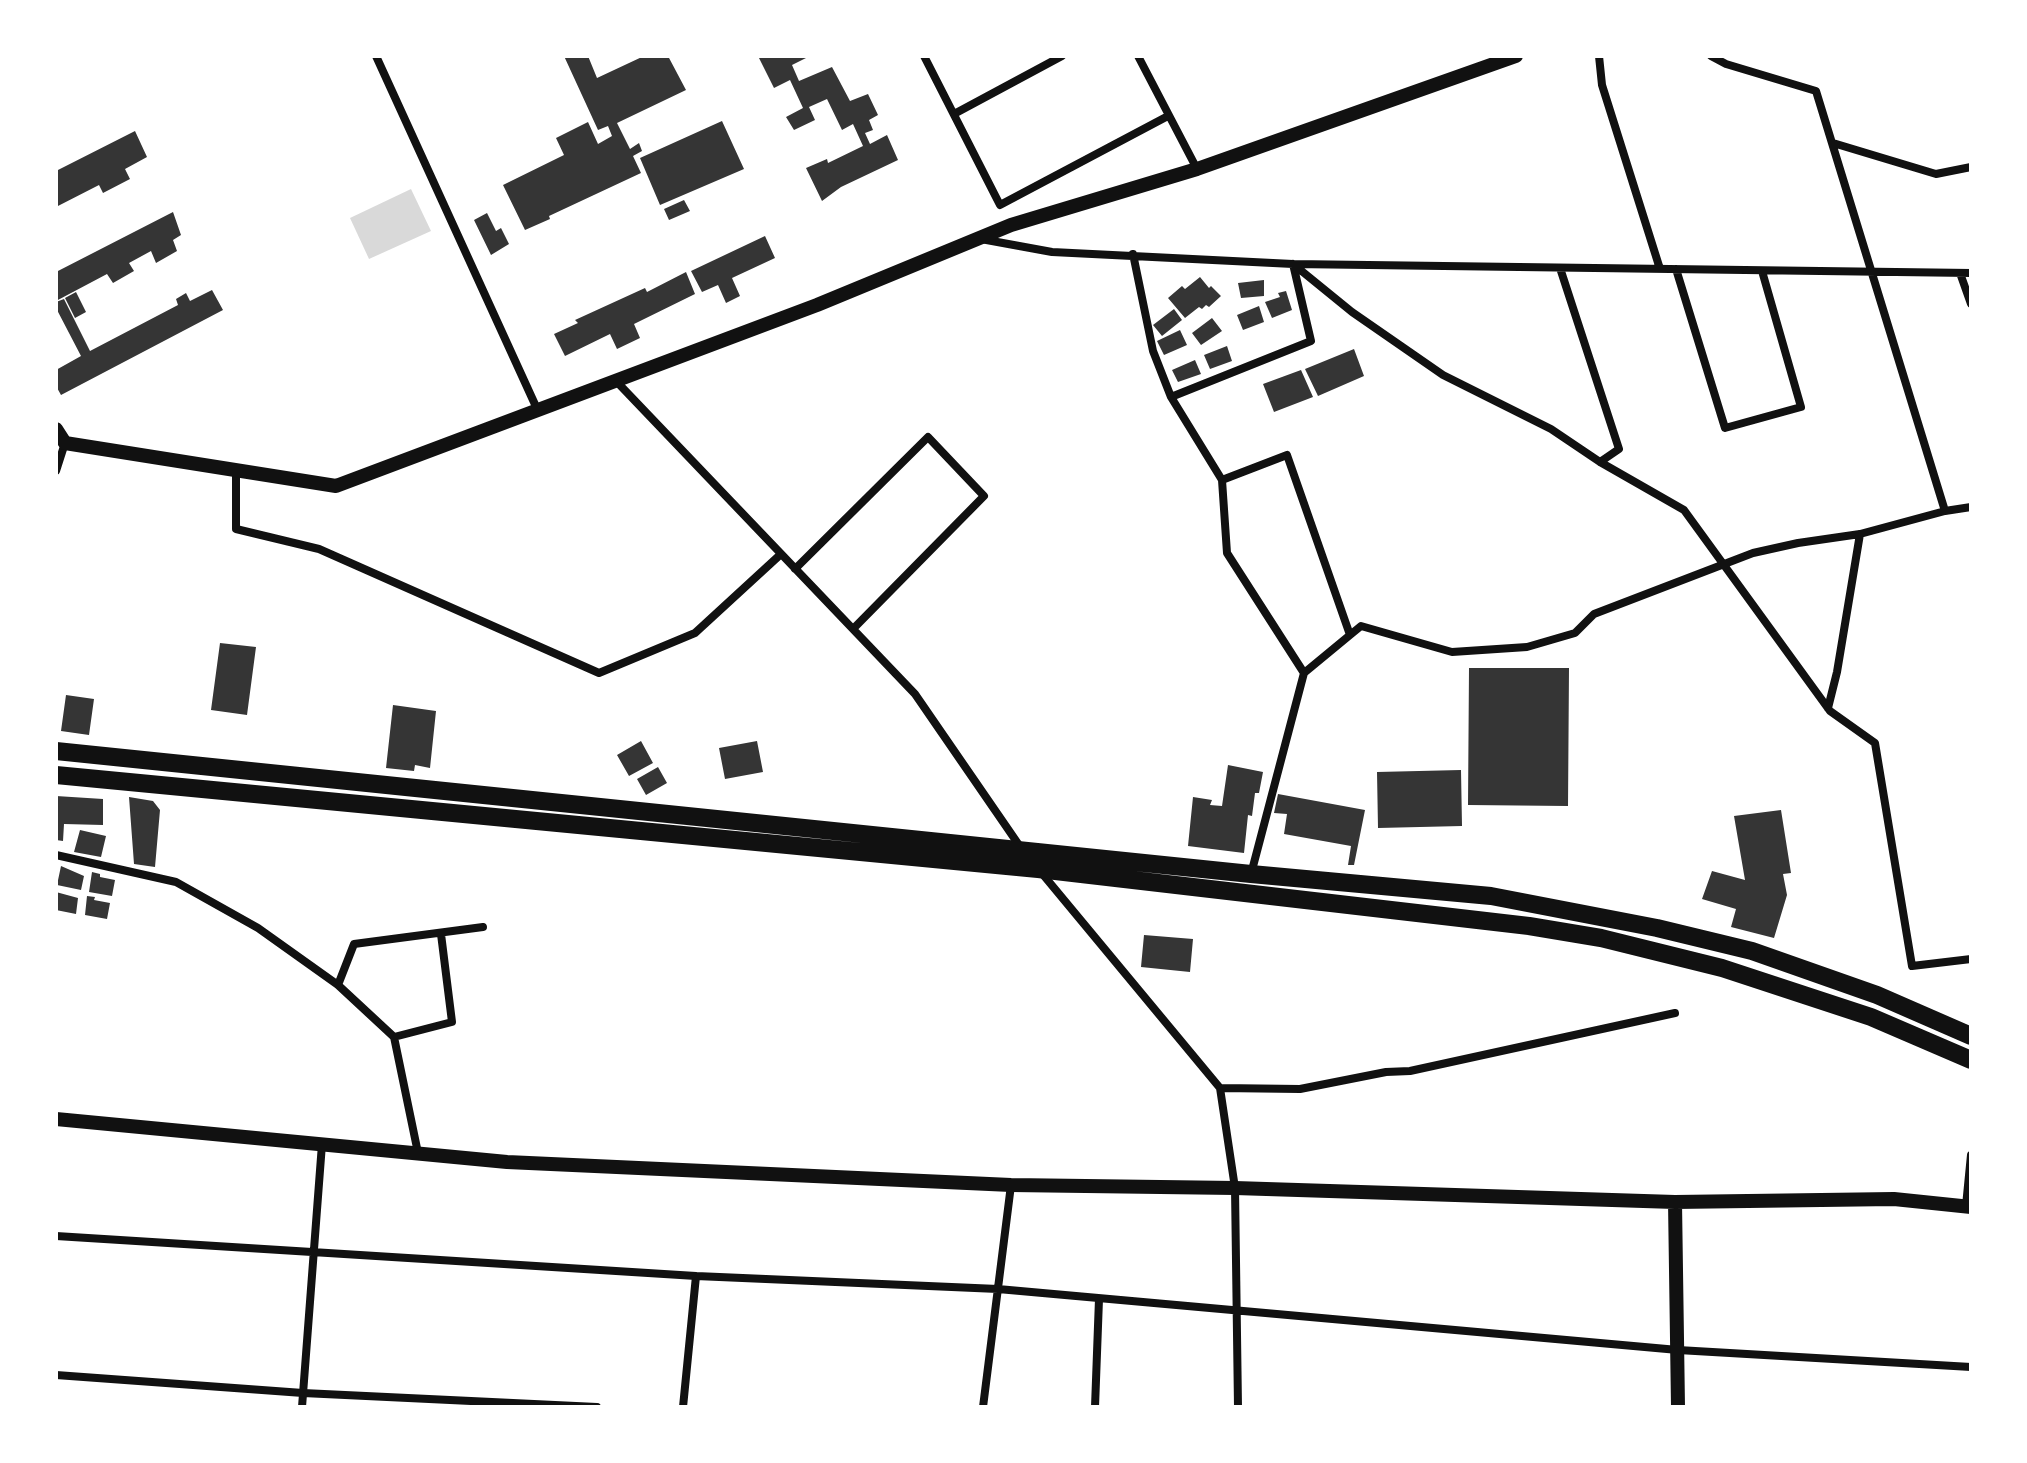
<!DOCTYPE html>
<html>
<head>
<meta charset="utf-8">
<style>
	body { margin:0 }
	#map { position:relative; width:2027px; height:1463px; overflow:hidden; background:#fff; font-family:Spectral,serif }
	canvas { display:block }
	.frame { position:absolute; inset:0; border:58px solid #fff; pointer-events:none }
</style>
</head>
<body>
<div id="map">
<canvas width="2027" height="1463"></canvas>
<div class="frame"></div>
</div>
<script>
const c = document.querySelector('canvas').getContext('2d');
c.lineJoin = 'round';
function fill(path, color) { c.fillStyle = color; c.fill(path, 'evenodd'); }
const toPath = rows => new Path2D(rows.map(r => 'M' + r).join(''));
function strokePath(path, color, width, dash) { c.strokeStyle = color; c.lineWidth = width; c.lineCap = dash ? 'butt' : 'round'; c.setLineDash(dash || []); c.stroke(path); }
const water = toPath([
	[411,189,431,231,369,259,350,218]
]);
const building = toPath([
	[564,56,588,56,597,78,644,56,668,56,686,90,617,123,630,149,639,143,642,151,633,156,641,173,549,216,550,219,525,230,503,185,564,155,556,138,588,122,598,144,612,136,608,126,598,130],
	[758,56,810,56,792,65,799,81,832,67,850,101,868,94,878,115,869,120,873,130,865,133,870,144,887,135,898,160,841,187,822,201,806,168,827,159,828,163,863,146,853,124,842,130,827,99,809,107,815,120,794,130,786,117,803,108,790,80,774,88],
	[722,121,744,169,660,205,640,158],
	[135,131,147,157,125,169,130,179,103,193,99,185,56,207,56,171],
	[684,200,690,211,669,220,664,209],
	[173,212,181,235,173,240,177,251,156,263,151,251,129,263,134,271,113,283,107,274,56,301,56,272],
	[487,213,496,231,501,228,509,244,491,255,474,220],
	[765,236,775,258,732,278,740,296,726,303,718,285,702,292,691,271],
	[686,272,695,294,634,324,640,338,617,349,610,334,565,356,554,334,578,323,575,320,645,288,647,292],
	[1200,277,1209,288,1211,286,1221,296,1209,307,1206,305,1202,309,1199,307,1185,318,1168,298,1182,286,1185,289],
	[1264,280,1264,296,1241,298,1238,283],
	[212,290,223,310,61,395,56,386,56,370,81,356,56,308,56,302,64,299,90,351,178,305,176,299,186,293,190,301],
	[1286,291,1292,310,1272,318,1265,302,1280,297,1278,293],
	[76,292,86,312,75,318,65,298],
	[1259,306,1264,322,1243,330,1237,315],
	[1174,309,1182,320,1162,336,1153,325],
	[1212,318,1222,331,1201,345,1192,333],
	[1180,330,1187,345,1164,355,1157,341],
	[1227,346,1232,361,1210,369,1204,355],
	[1354,349,1364,376,1318,396,1305,369],
	[1195,360,1201,374,1178,382,1172,370],
	[1301,370,1313,397,1274,412,1263,384],
	[220,643,256,647,247,715,211,710],
	[1469,668,1569,668,1568,806,1468,805],
	[66,695,94,699,89,735,61,731],
	[393,705,436,711,430,768,415,765,414,771,386,768],
	[641,741,653,763,629,776,617,755],
	[757,741,763,772,725,779,719,748],
	[1228,765,1263,772,1259,793,1255,793,1252,816,1248,815,1244,853,1188,846,1193,797,1212,800,1210,805,1222,806],
	[658,767,667,783,646,795,637,779],
	[1461,770,1462,826,1378,828,1377,772],
	[1278,794,1365,810,1354,865,1348,865,1351,846,1284,834,1287,814,1274,813],
	[56,796,103,799,103,825,64,824,63,841,56,840],
	[129,797,153,801,160,810,155,867,134,864],
	[1781,810,1791,873,1783,874,1787,895,1774,938,1731,927,1736,909,1702,899,1712,871,1745,880,1734,816],
	[80,830,106,836,101,857,74,852],
	[61,866,84,876,81,890,57,885],
	[92,872,100,874,100,877,115,880,112,896,89,892],
	[56,892,78,898,76,914,56,910],
	[87,896,95,897,94,900,110,903,107,919,85,915],
	[1144,935,1193,939,1190,972,1141,967]
]);
const minor = toPath([
	[376,56,538,411],
	[924,56,1000,205,1168,116],
	[1138,56,1197,169],
	[1599,56,1602,85,1660,269],
	[1711,56,1726,64,1816,91,1945,511],
	[954,114,1062,56],
	[1833,143,1936,174,1971,167],
	[981,239,1052,252,1293,264,1971,273],
	[1133,254,1153,351,1171,397,1222,480,1227,553,1304,673,1251,874],
	[1293,264,1352,312,1443,375,1551,429,1600,462,1684,510,1830,711,1875,743,1912,966,1971,959],
	[1560,268,1619,449,1600,462],
	[1676,269,1725,428,1801,407,1762,271],
	[1960,273,1971,304],
	[616,381,915,694,1021,848],
	[1171,397,1311,341,1293,264],
	[56,471,65,443],
	[236,472,236,529,319,549,599,673,695,633,781,554],
	[1222,480,1287,455,1350,635,1304,673],
	[795,569,928,437,984,496,853,629],
	[1350,635,1361,626,1452,652,1527,647,1575,633,1594,614,1753,553,1798,543,1860,534,1945,511,1971,507],
	[1828,708,1837,672,1860,534],
	[56,855,176,882,258,928,338,985,394,1037,418,1153],
	[1040,871,1220,1088,1235,1188,1238,1407],
	[338,985,354,944,483,927],
	[394,1037,452,1022,441,934],
	[1220,1088,1300,1089,1386,1072,1410,1071,1675,1013],
	[1966,1206,1971,1155],
	[56,1236,696,1276,998,1289,1678,1350,1971,1367],
	[56,1375,303,1393,597,1407],
	[302,1407,322,1144],
	[683,1407,696,1276],
	[983,1407,1011,1185],
	[1095,1407,1099,1299]
]);
const tertiary = toPath([
	[56,429,65,443,336,486,817,305,1011,225,1197,169,1516,56],
	[56,1119,507,1162,1011,1185,1235,1188,1675,1202,1894,1199,1971,1207],
	[1675,1202,1678,1407]
]);
const trunk = toPath([
	[56,751,1251,874,1491,896,1657,928,1752,951,1877,995,1971,1036],
	[56,775,1038,869,1529,926,1601,938,1722,968,1871,1017,1971,1060]
]);
fill(water, '#d9d9d9');
fill(building, '#353535');
strokePath(minor, '#111', 8);
strokePath(tertiary, '#111', 14);
strokePath(trunk, '#111', 18);
</script>
</body>
</html>
